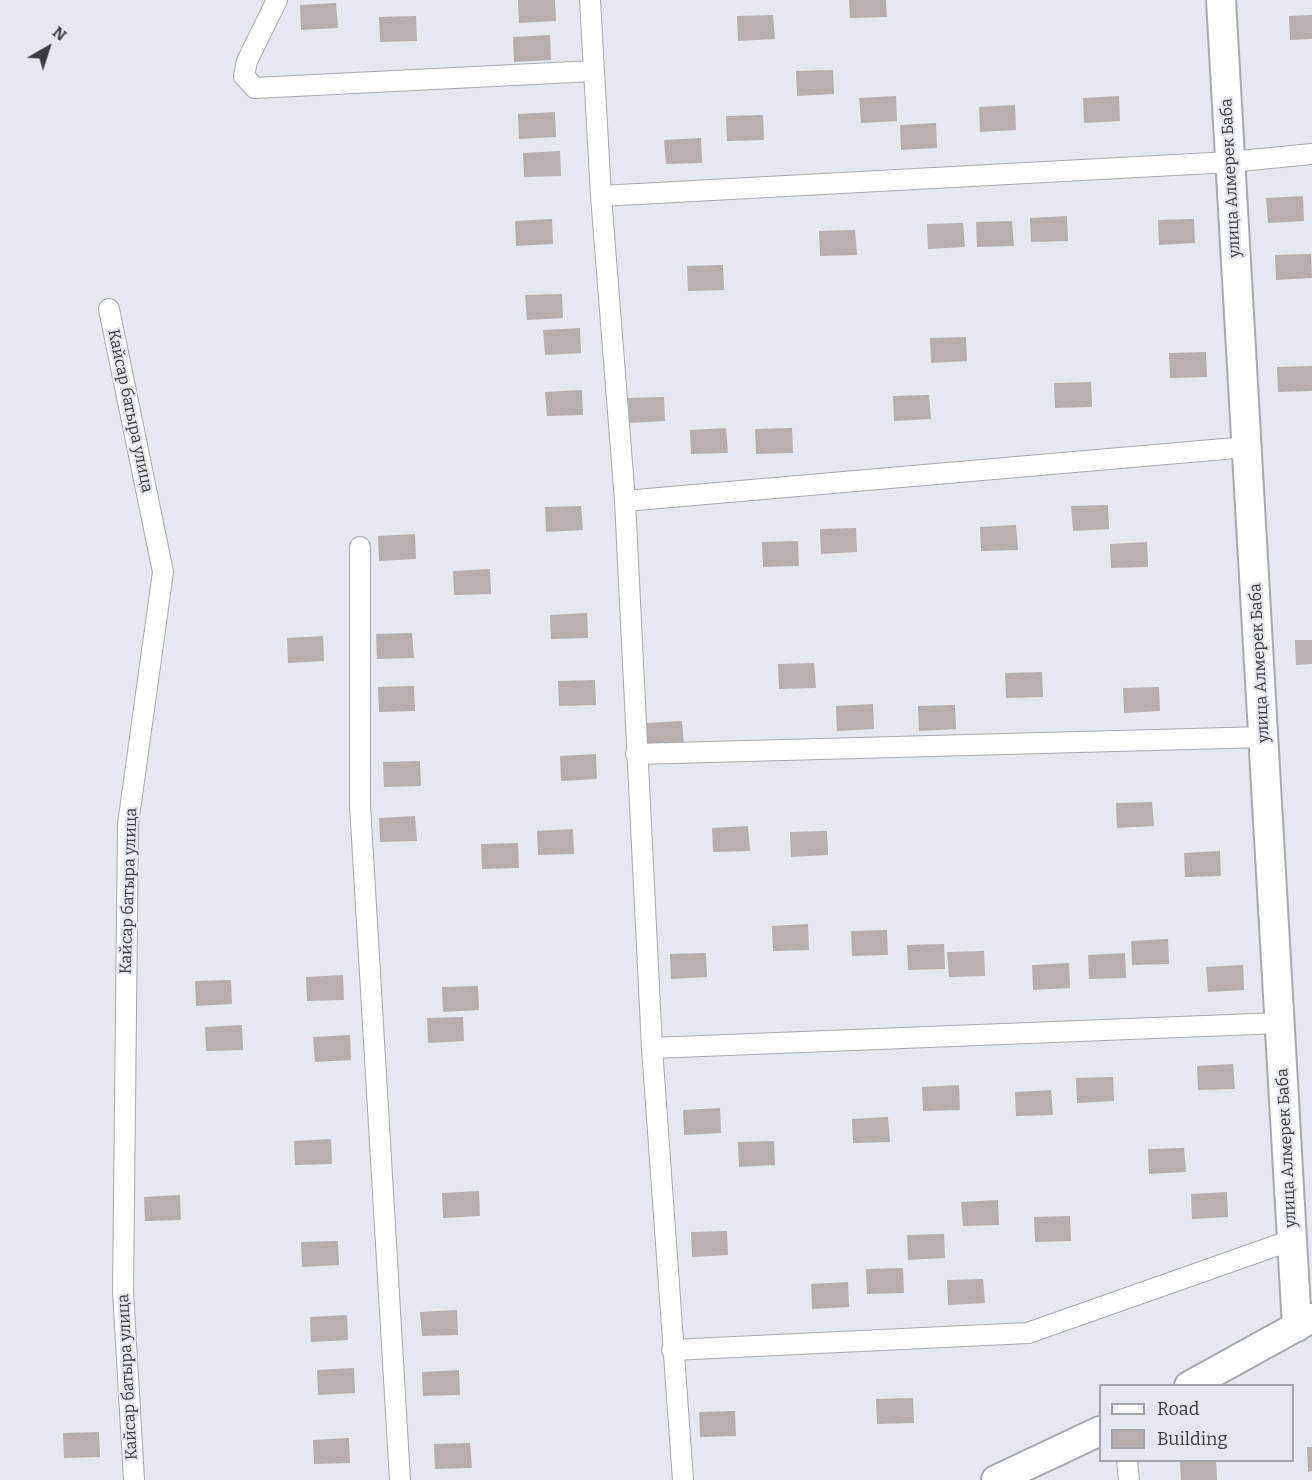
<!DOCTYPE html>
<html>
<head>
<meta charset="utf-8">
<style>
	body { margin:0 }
	#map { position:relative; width:1312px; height:1480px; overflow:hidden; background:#e5e9ef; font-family:Bitter,serif }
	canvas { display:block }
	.legend { position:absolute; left:1099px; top:1384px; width:195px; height:78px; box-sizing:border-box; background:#e5e9ef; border:2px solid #a1a4a8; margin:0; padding:8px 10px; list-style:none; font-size:18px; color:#3b3c3e }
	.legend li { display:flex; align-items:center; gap:12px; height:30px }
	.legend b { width:30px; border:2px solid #a1a4a8 }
	.north { position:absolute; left:18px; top:18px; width:60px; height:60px; -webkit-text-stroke:4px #e5e9ef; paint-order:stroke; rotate:39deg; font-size:16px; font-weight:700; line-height:24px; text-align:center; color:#3b3c3e }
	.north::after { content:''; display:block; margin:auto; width:21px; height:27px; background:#3b3c3e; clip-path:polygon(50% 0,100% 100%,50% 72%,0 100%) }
</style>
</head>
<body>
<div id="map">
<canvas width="1312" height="1480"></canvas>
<ul class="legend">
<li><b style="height:8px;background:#fff"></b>Road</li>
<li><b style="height:16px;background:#b7aead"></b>Building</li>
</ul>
<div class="north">N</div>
</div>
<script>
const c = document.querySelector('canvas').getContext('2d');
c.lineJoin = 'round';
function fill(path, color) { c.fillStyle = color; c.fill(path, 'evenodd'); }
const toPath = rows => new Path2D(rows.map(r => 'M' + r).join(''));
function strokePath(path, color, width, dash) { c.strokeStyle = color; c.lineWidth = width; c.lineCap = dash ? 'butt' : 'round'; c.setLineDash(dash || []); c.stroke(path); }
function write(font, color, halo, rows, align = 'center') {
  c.font = font + ' Bitter,serif'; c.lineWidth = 4.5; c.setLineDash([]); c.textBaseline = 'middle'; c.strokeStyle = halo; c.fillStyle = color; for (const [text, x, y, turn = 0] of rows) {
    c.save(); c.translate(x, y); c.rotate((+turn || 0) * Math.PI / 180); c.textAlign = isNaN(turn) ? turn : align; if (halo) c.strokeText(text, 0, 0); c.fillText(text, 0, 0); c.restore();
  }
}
const building = toPath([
	[518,0,555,0,556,21,519,23],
	[849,0,886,0,887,17,850,18],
	[336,3,338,28,301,30,300,5],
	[773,15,775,39,738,41,737,16],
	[1312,15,1312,39,1290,40,1289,16],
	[416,16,417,41,380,42,379,17],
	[550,35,551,60,514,62,513,37],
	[833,70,834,94,797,96,796,71],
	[896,96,897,121,861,123,859,98],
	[1119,96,1120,121,1084,123,1083,98],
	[1015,105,1016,130,980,132,979,107],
	[555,112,556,137,519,139,518,114],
	[763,115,764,140,727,141,726,116],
	[936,123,937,148,901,150,900,125],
	[701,138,702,163,666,164,664,140],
	[560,151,561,176,524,177,523,153],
	[1303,196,1304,221,1268,223,1266,198],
	[1067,216,1068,241,1031,242,1030,218],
	[552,219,553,244,516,246,515,221],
	[1194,219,1195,243,1159,245,1158,220],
	[1012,221,1014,246,977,247,976,222],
	[963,223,965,247,928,249,927,224],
	[855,230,857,255,820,256,819,231],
	[1311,254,1312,278,1276,280,1275,255],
	[723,265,724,290,688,291,687,266],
	[562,294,563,318,527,320,525,295],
	[580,328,581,353,545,355,543,330],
	[966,337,967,361,931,363,930,338],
	[1206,352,1207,377,1170,378,1169,353],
	[1312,366,1312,391,1278,392,1277,367],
	[1091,382,1092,407,1055,408,1054,383],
	[582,390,583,415,547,416,545,392],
	[929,395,931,419,894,421,893,396],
	[664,397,665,421,629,423,628,398],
	[726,428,728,453,691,454,690,430],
	[792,428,793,453,756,454,755,429],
	[1108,505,1109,529,1073,531,1071,506],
	[581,506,583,530,546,532,545,507],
	[1016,525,1018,550,981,551,980,527],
	[856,528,857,552,821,554,820,529],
	[415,534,416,559,379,561,378,536],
	[798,541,799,566,763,567,762,542],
	[1147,542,1148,567,1111,568,1110,544],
	[490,569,491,594,454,595,453,571],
	[587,613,588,638,551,639,550,615],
	[412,633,414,658,377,659,376,634],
	[323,636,324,661,288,663,287,638],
	[1295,640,1312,640,1312,664,1296,665],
	[814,663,816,688,779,689,778,664],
	[1042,672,1043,697,1006,698,1005,673],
	[595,680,596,705,559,706,558,681],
	[414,686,415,711,379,712,378,687],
	[1159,687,1160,711,1124,713,1123,688],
	[873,704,874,729,837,731,836,706],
	[955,705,956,729,919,731,918,706],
	[682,721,684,746,647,747,646,723],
	[596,754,597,779,561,781,560,756],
	[420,761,421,786,384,787,383,762],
	[1152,802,1154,826,1117,828,1116,803],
	[415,816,417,841,380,842,379,818],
	[748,826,750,851,713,852,712,828],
	[573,829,574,854,538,855,537,831],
	[827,831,828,855,791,857,790,832],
	[518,843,519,868,482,869,481,844],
	[1220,851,1221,876,1185,877,1184,853],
	[808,924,809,950,773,951,772,926],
	[887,930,888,955,852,956,851,931],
	[1168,939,1169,964,1132,965,1131,941],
	[944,944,945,969,908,970,907,945],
	[984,951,985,976,949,977,947,952],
	[706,953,707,977,671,979,670,954],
	[1125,953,1126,978,1089,979,1088,955],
	[1069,963,1070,988,1033,990,1032,965],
	[1243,965,1244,990,1208,992,1206,967],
	[343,975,344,1000,307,1001,306,977],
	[231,980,232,1004,196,1006,195,981],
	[478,986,479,1010,443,1012,442,987],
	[463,1017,464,1041,428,1043,427,1018],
	[242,1025,243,1050,206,1051,205,1027],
	[350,1035,351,1060,315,1062,313,1037],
	[1233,1064,1235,1089,1198,1090,1197,1066],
	[1113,1077,1114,1101,1077,1103,1076,1078],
	[959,1085,960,1110,923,1111,922,1087],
	[1051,1090,1053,1115,1016,1116,1015,1092],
	[720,1108,721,1133,684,1135,683,1110],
	[888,1117,890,1142,853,1143,852,1119],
	[331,1139,332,1164,295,1165,294,1141],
	[774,1141,775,1165,739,1167,738,1142],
	[1184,1148,1186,1172,1149,1174,1148,1149],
	[479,1191,480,1216,443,1218,442,1193],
	[1227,1192,1228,1217,1192,1219,1191,1194],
	[180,1195,181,1220,145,1221,144,1197],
	[998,1200,999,1225,963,1226,961,1202],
	[1070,1216,1071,1241,1035,1242,1034,1217],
	[727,1231,728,1255,692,1257,691,1232],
	[944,1234,945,1258,908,1260,907,1235],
	[338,1241,339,1265,302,1267,301,1242],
	[903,1268,904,1293,867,1294,866,1269],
	[983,1279,985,1303,948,1305,947,1280],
	[848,1282,849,1307,812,1309,811,1284],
	[457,1310,458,1335,422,1336,420,1312],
	[347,1315,348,1340,311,1342,310,1317],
	[354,1368,355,1393,318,1395,317,1370],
	[459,1370,460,1395,423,1396,422,1372],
	[913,1398,914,1423,877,1424,876,1399],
	[735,1411,736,1436,700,1437,699,1412],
	[99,1432,100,1457,64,1458,63,1433],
	[349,1438,350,1463,314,1464,313,1440],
	[470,1443,472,1468,435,1469,434,1444],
	[1307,1447,1312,1447,1312,1471,1308,1472],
	[1216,1460,1217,1480,1181,1480,1180,1462]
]);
const street = toPath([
	[277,0,247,61,244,76,255,88,594,71],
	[590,0,601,196,625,501,652,1048,683,1480],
	[601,196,1230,162,1312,154],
	[109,309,163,572,128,824,123,1291,134,1480],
	[625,501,1247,447],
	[360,547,360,805,400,1480],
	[636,754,1264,737],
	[652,1048,1280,1023],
	[672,1350,1028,1333,1292,1240],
	[1127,1460,1129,1480]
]);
const secondary = toPath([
	[1221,0,1297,1327],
	[1189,1386,1312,1318],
	[996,1480,1100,1431]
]);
const streetNames = [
	["улица Алмерек Баба",1231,178,-93],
	["Кайсар батыра улица",130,411,78],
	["улица Алмерек Баба",1260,663,-93],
	["Кайсар батыра улица",129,891,-88],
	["улица Алмерек Баба",1287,1148,-93],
	["Кайсар батыра улица",128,1377,-93]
];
fill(building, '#b7aead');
strokePath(street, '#a6a9af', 22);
strokePath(secondary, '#a6a9af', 32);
strokePath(street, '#fff', 20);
strokePath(secondary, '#fff', 28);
write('16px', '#3b3c3e', '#e5e9ef', streetNames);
</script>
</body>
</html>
